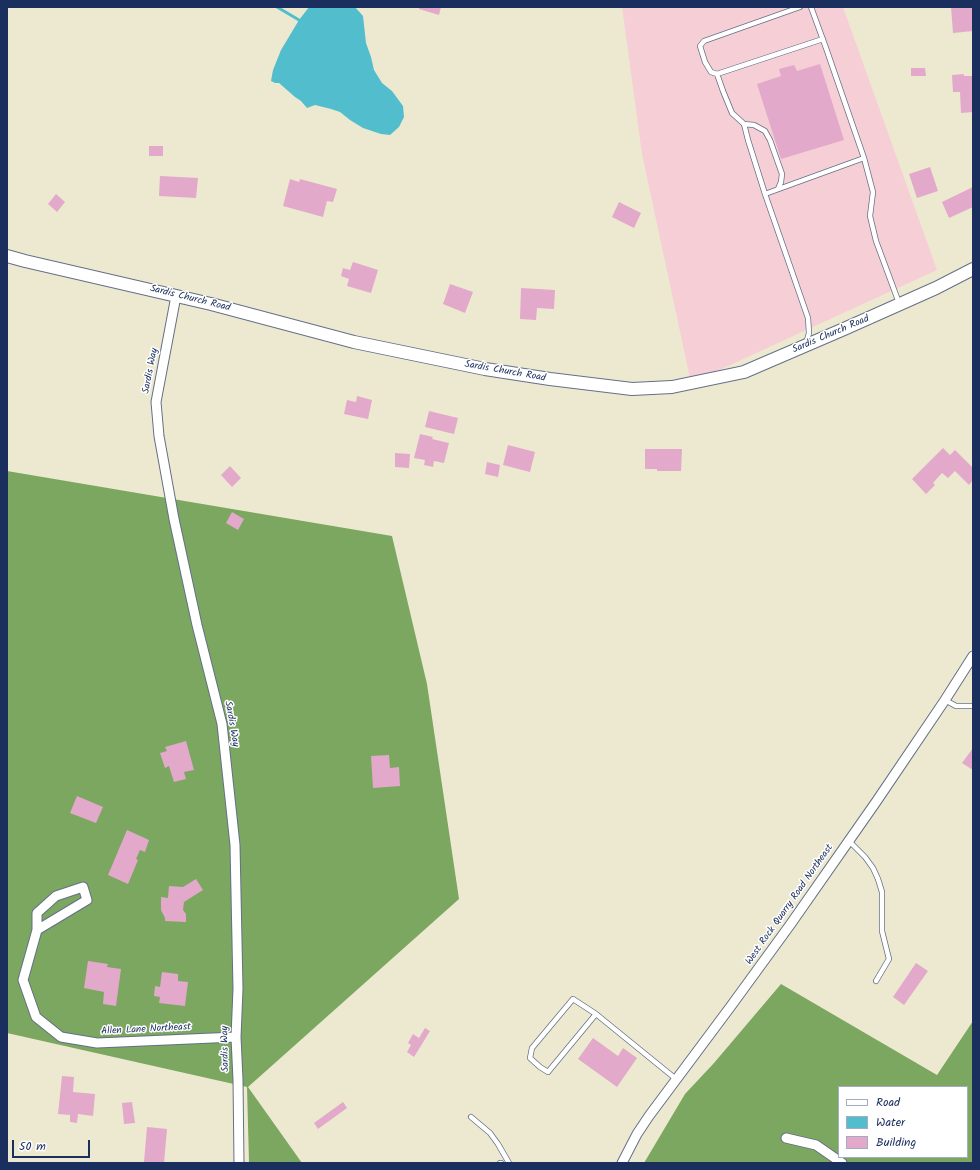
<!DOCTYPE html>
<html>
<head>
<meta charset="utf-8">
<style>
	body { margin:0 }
	#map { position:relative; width:980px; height:1170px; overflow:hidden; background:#ede9d0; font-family:Kalam,sans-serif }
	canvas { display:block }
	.frame { position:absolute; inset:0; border:8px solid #1b2f5e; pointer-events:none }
	.legend { position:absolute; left:838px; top:1086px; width:130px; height:72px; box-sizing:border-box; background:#fff; border:1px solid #a4acbf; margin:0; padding:5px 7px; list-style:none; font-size:12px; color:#1b2f5e }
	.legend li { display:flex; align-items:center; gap:8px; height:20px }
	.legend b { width:20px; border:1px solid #a4acbf }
	.scale { position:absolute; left:12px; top:1140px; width:78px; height:18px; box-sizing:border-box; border:2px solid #1b2f5e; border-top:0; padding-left:5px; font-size:12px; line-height:14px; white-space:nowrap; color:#1b2f5e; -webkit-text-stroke:3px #fff; paint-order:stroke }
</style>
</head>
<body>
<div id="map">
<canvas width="980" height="1170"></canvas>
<div class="frame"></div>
<ul class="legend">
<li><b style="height:5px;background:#fff"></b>Road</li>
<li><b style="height:11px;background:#52becd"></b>Water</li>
<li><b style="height:11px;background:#e2a9ca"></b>Building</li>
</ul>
<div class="scale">50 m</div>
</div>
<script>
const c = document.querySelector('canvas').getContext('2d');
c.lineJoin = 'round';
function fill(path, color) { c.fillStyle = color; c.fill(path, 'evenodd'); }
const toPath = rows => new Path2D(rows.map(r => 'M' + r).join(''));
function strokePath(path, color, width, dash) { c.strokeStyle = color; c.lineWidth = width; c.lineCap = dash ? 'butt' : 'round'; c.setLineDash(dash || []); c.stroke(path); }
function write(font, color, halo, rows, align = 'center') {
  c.font = font + ' Kalam,sans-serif'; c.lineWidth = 3; c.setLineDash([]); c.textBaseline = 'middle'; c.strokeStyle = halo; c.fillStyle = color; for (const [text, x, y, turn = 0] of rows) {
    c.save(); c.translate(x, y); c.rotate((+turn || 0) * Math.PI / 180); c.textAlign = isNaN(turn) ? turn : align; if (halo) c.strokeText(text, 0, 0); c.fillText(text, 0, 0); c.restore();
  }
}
const built = toPath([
	[622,7,843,7,937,270,691,383,642,154]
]);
const forest = toPath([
	[7,471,392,536,427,684,459,899,248,1087,302,1163,249,1163,247,1087,7,1033],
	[781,984,937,1075,973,1021,973,1163,644,1163,685,1094,714,1063],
	[839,1087,967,1087,967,1157,839,1157]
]);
const water = toPath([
	[309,7,355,7,363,16,366,43,371,57,374,70,382,83,392,91,403,106,404,117,399,127,390,135,381,134,363,128,350,120,340,112,331,109,315,105,307,108,301,101,295,97,279,83,275,83,271,81,273,70,281,50,299,20]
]);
const stream = toPath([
	[277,7,299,20]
]);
const building = toPath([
	[419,7,441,7,439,15,419,9],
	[951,7,973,7,973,31,953,33],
	[820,64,844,140,781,159,757,84,781,76,779,69,794,65,797,71],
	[911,68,925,68,926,76,911,76],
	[964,74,964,76,973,76,973,112,961,113,960,92,953,92,952,75],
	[149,146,163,146,163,156,149,156],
	[930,167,938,191,917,198,909,174],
	[160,176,198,178,196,198,159,196],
	[290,179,299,182,300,179,337,189,333,202,327,201,323,217,283,206],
	[973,187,973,207,949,218,942,202],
	[56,194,65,202,57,212,48,204],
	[619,202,641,213,634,228,612,217],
	[353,262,378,270,371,293,347,286,349,279,341,276,343,268,350,270],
	[450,284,473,292,465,313,443,304],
	[521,288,555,290,554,309,537,308,536,320,520,319],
	[357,396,372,400,368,419,344,414,347,400,356,402],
	[429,411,458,418,454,434,425,427],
	[420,434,433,437,432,439,449,443,444,463,434,461,433,467,424,465,425,460,414,458],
	[508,445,535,452,530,472,503,465],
	[943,448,950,455,955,450,973,468,973,480,969,485,955,471,948,478,942,473,933,483,935,485,926,494,912,479],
	[645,449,682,449,681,471,657,471,657,469,645,469],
	[395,453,410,454,409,468,395,467],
	[487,462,500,465,498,477,485,474],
	[230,466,241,478,232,487,221,475],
	[232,512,244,519,238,530,226,523],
	[186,741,194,770,184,772,186,779,174,782,169,766,165,768,160,753,167,751,165,747],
	[973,748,973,770,962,763],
	[389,755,390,768,399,767,400,786,373,788,371,756],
	[77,796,103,807,96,823,70,813],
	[127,830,149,840,145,852,140,850,136,859,138,860,128,884,108,875],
	[196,879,203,890,184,902,183,910,186,914,186,922,165,921,165,918,161,910,161,897,168,898,169,886,183,887],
	[88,961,108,964,107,967,121,969,116,1006,103,1004,104,992,84,988],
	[916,963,928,971,904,1005,893,997],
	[162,972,178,974,178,981,188,982,185,1006,159,1003,160,997,154,996,155,986,160,987],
	[425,1028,430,1031,414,1057,407,1052,411,1045,408,1043,413,1034,419,1038],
	[593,1038,618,1056,623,1048,637,1058,617,1087,578,1059],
	[62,1076,74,1077,73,1092,95,1094,93,1116,78,1114,77,1123,70,1122,70,1115,58,1114],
	[132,1102,135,1123,124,1124,122,1103],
	[343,1102,347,1108,318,1129,314,1123],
	[147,1127,167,1129,164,1163,144,1162]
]);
const lane = toPath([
	[800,7,704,41,700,46,705,62,711,72,717,74,823,39],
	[811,7,826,48,864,158,873,192,870,216,876,241,899,303],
	[717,74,723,91,732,113,744,124,748,140,765,194,808,318,809,333,806,344],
	[744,124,754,125,765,131,770,140,782,174,781,182,778,189],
	[765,194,864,158],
	[945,700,956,706,973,706],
	[849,841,865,857,873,868,878,879,882,892,882,931,889,959,876,981],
	[596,1014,548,1072,540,1067,530,1058,532,1048,573,999,596,1014,676,1079],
	[471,1117,490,1133,498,1144,509,1163],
	[500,1163,501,1163]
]);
const street = toPath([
	[176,296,156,402,159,436,174,519,197,625,222,724,235,845,238,989,236,1037,238,1080,239,1163],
	[37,930,37,913,56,896,83,887,87,900,37,930,23,980,36,1017,61,1037,97,1043,236,1037],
	[786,1138,816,1145,842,1163],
	[622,1163,637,1134,649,1116,731,1006,790,925,876,802,945,700,973,656]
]);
const secondary = toPath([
	[7,256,25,261,211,304,354,342,485,369,550,379,632,389,672,387,744,372,844,329,936,288,973,269]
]);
const streetNames = [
	["Sardis Church Road",190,299,14],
	["Sardis Church Road",831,335,-23],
	["Sardis Way",151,371,-79],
	["Sardis Church Road",505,372,10],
	["Sardis Way",231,724,80],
	["West Rock Quarry Road Northeast",790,905,-55],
	["Allen Lane Northeast",146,1030,-3],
	["Sardis Way",226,1049,-91]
];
fill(built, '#f6cfd6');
fill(forest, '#7ca760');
fill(water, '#52becd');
strokePath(stream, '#52becd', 3);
fill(building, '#e2a9ca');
strokePath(lane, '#647086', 6);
strokePath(street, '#647086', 11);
strokePath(secondary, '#647086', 14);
strokePath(lane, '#fff', 4.5);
strokePath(street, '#fff', 9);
strokePath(secondary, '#fff', 12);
write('10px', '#1b2f5e', '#fff', streetNames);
</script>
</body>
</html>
